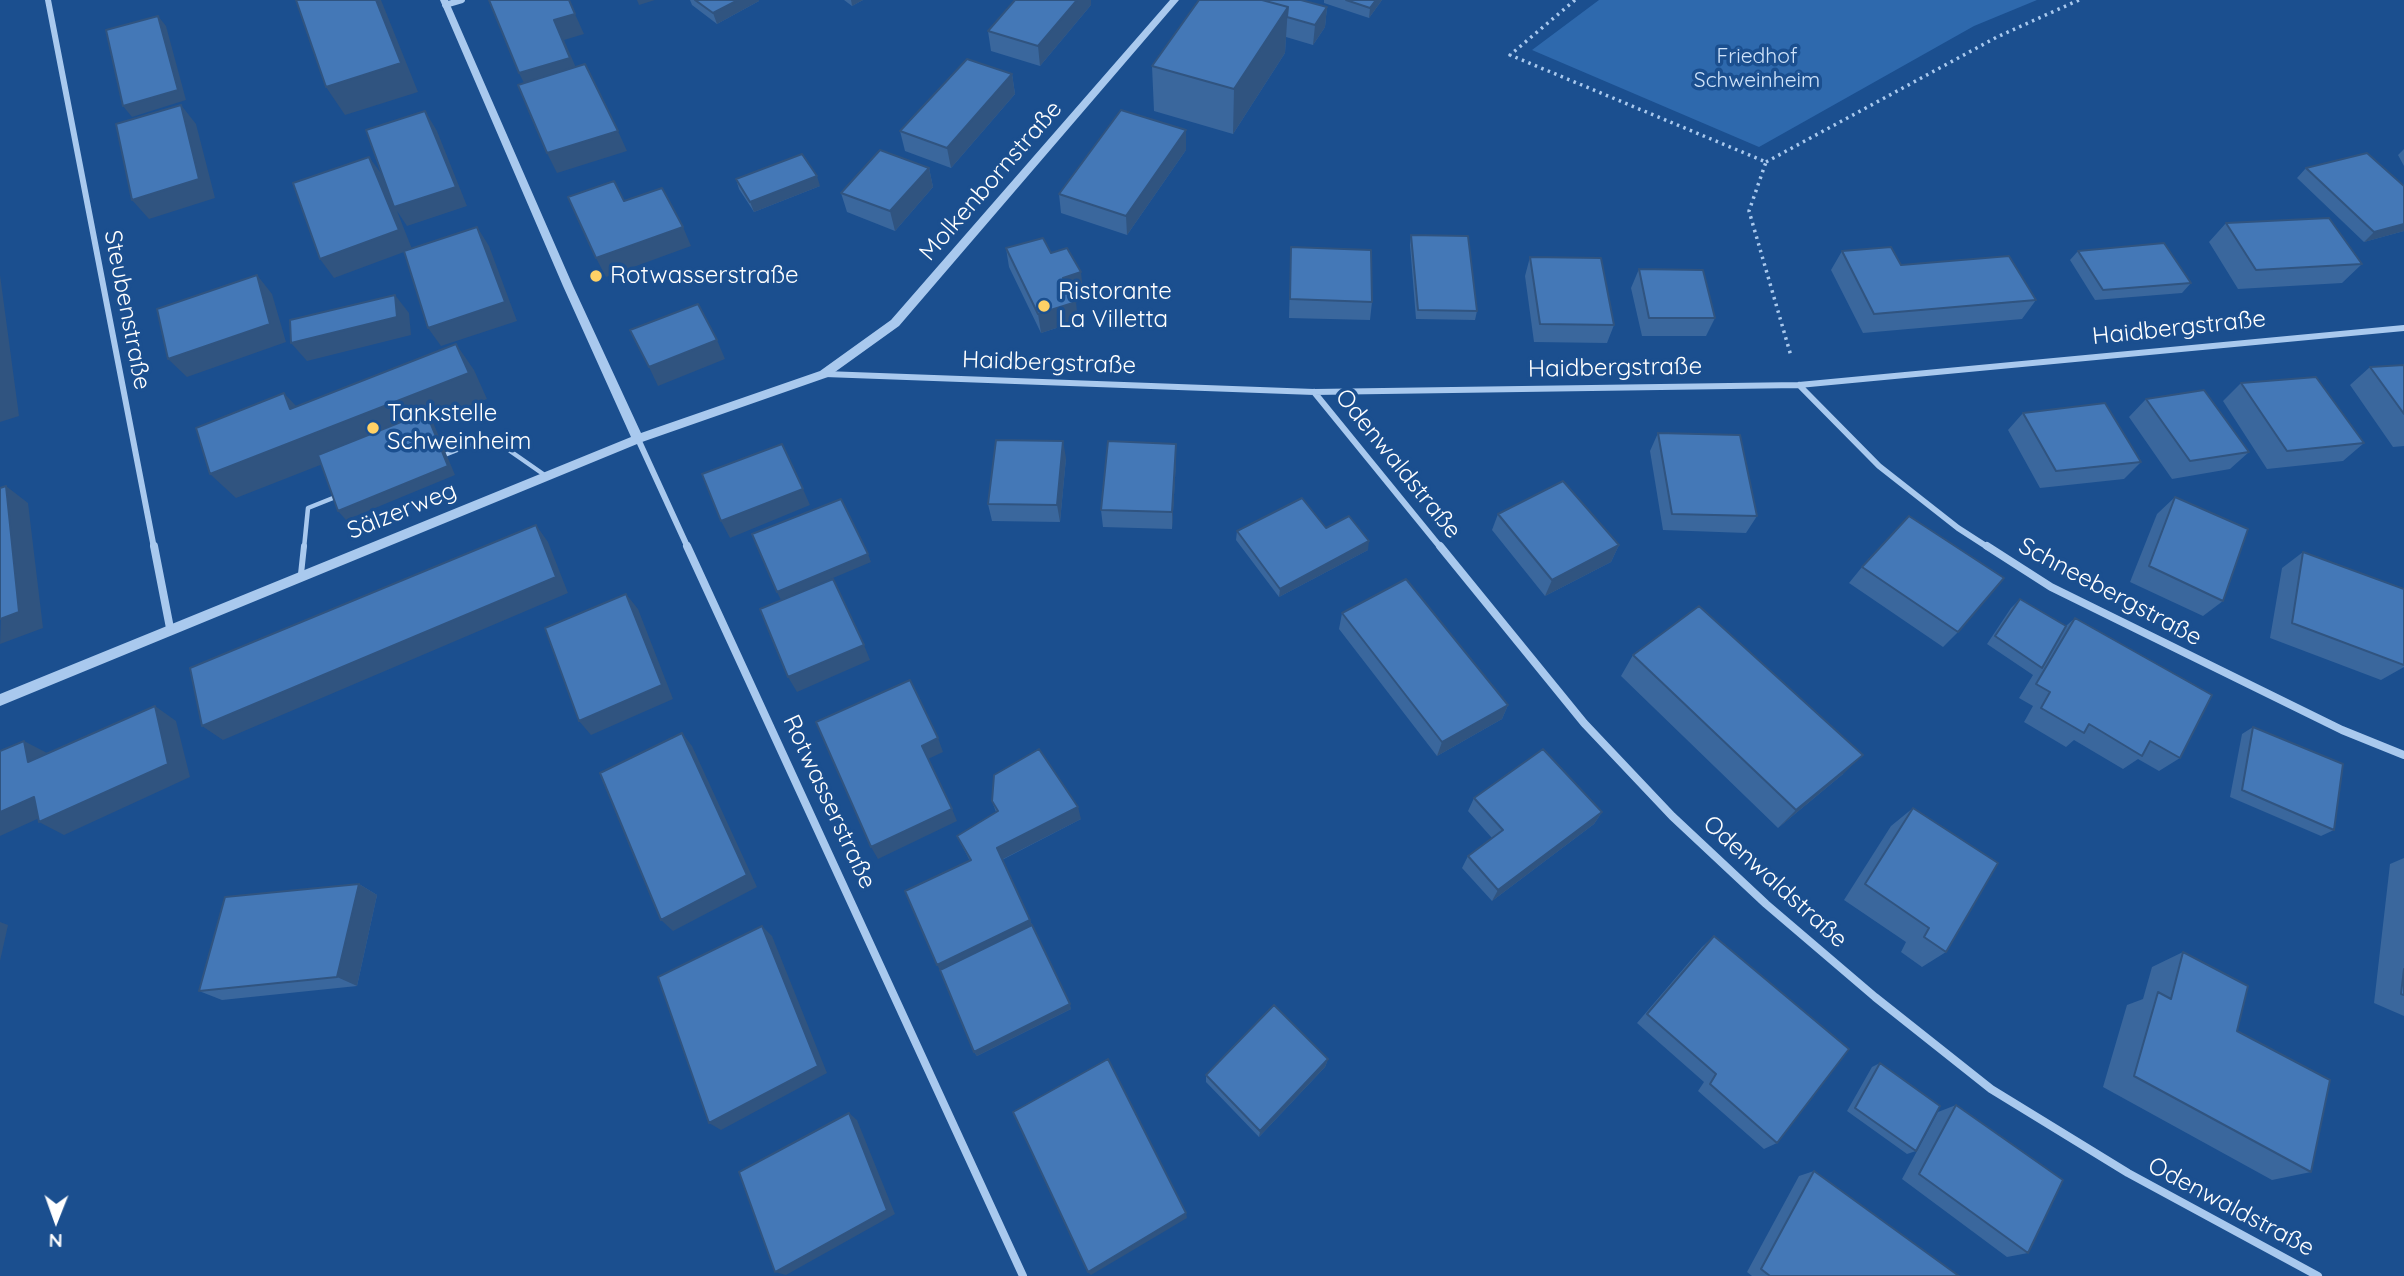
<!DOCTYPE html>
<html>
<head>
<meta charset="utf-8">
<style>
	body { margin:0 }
	#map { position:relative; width:2404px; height:1276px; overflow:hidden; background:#1b4f8f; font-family:Quicksand,sans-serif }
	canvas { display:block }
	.north { position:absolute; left:21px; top:1185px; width:70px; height:70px; -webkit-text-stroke:5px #1b4f8f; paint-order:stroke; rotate:181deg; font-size:19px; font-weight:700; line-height:28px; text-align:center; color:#fff }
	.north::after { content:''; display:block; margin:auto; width:24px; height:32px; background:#fff; clip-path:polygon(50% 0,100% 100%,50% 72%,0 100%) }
</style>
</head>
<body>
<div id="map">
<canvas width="2404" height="1276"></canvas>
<div class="north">N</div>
</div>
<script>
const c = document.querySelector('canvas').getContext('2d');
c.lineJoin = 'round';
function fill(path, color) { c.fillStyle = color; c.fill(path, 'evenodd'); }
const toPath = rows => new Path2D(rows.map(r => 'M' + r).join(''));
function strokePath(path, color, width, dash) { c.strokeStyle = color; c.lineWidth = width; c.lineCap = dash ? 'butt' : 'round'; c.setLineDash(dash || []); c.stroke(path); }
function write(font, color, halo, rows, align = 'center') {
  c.font = font + ' Quicksand,sans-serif'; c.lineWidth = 7; c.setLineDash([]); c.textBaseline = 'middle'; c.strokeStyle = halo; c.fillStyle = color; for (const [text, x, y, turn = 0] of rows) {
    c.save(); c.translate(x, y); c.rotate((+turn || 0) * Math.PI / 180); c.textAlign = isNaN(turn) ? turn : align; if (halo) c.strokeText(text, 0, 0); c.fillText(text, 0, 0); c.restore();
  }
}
const green = toPath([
	[1599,0,2037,0,1974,26,1759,147,1532,50]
]);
const path = toPath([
	[1575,0,1510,55,1766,162,1749,211,1791,356],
	[1766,162,1997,37,2079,0]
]);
const serviceFar1 = toPath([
	[442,456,490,437,546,476],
	[304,548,308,508,338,496]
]);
const service = toPath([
	[301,574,304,546]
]);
const minorFar1 = toPath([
	[48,0,154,548],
	[445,5,462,0],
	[825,374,1314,392,1799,385,2404,328],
	[1799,385,1879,466,1958,528,1989,548],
	[1314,392,1441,548],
	[638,439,688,548]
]);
const minor = toPath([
	[154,546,170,628],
	[687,546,1023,1276],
	[1440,546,1584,723,1672,816,1766,904,1875,997,1991,1089,2128,1173,2318,1276],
	[1987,546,2051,587,2342,730,2404,755]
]);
const tertiary = toPath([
	[440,0,448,0,573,286,641,433,820,371,891,320,1170,0,1179,0,899,326,828,377,642,442,0,706,0,694,631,437,563,286,440,0]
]);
const wall = toPath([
	[690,0,759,0,759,1,717,24,692,5],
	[844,0,863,0,852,6],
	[1199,0,1327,7,1325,27,1313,45,1286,37,1285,53,1233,134,1154,111,1152,66],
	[1324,0,1382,0,1369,18,1324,3],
	[1091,5,1040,66,991,51,988,31],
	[1012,74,1015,94,951,168,905,151,900,131],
	[2404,149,2404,166,2398,155],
	[1186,150,1127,235,1061,213,1059,194],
	[929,168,933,187,895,231,847,212,841,193],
	[2306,168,2404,186,2404,231,2364,242,2297,178],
	[736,179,820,186,754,212,739,189],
	[2226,223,2362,264,2342,283,2238,289,2209,242],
	[1411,235,1477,311,1475,320,1416,319,1410,245],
	[1291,247,1372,302,1370,320,1289,318],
	[1006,248,1051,253,1083,291,1072,295,1078,321,1041,333,1009,267],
	[1842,251,1901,265,2036,300,2022,319,1863,333,1831,270],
	[2078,251,2191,283,2182,293,2095,300,2070,260],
	[1530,257,1614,325,1607,343,1534,342,1525,276],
	[1639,269,1715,318,1706,336,1642,336,1631,288],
	[2404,365,2404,446,2393,447,2350,385,2370,367],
	[2241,383,2364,443,2343,461,2267,469,2223,401],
	[2146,399,2249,452,2230,469,2172,479,2129,417],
	[2023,413,2141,462,2124,479,2040,488,2008,430],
	[1658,433,1757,516,1746,533,1663,530,1650,451],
	[1066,458,1060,522,992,521,988,504],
	[1176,461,1172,529,1103,527,1101,510],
	[2175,497,2223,601,2203,616,2130,582,2157,514],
	[1498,514,1619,545,1611,562,1545,596,1492,530],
	[1326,528,1368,550,1279,597,1236,540,1237,531],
	[2303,552,2404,589,2404,667,2381,680,2270,638,2282,568],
	[1862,567,1958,632,1943,647,1849,583],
	[2020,599,2066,626,2075,618,2180,758,2159,771,2138,759,2123,769,2074,740,2066,747,2024,722,2033,706,2019,698,2033,675,1987,644,2011,608],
	[1342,613,1508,705,1502,719,1437,756,1339,629],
	[1633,655,1843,774,1778,828,1621,676],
	[2253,727,2334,830,2321,836,2230,797,2242,734],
	[1474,798,1602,812,1594,824,1492,901,1462,868,1468,856,1492,838,1468,811],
	[992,801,1081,819,1002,860,1071,1009,977,1056,974,1052,970,861,957,836,996,812],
	[1913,808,1946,952,1922,967,1901,952,1906,942,1844,900,1891,826],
	[2404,858,2404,1016,2374,1003,2390,864],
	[359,884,377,895,357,986,222,1000,199,991],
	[1714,936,1777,1143,1764,1149,1698,1091,1704,1082,1637,1023,1702,947],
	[2183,952,2237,1031,2311,1172,2272,1180,2103,1087,2127,1005,2143,999,2152,967],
	[1328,1059,1325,1067,1259,1137,1206,1082,1206,1075],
	[1880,1063,1916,1151,1907,1154,1847,1111,1872,1067],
	[1956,1105,2028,1253,2007,1257,1902,1179,1938,1112],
	[1814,1171,1959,1276,1752,1276,1747,1272,1799,1176]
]);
const shadedWall = toPath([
	[375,0,381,0,418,92,345,115,326,87],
	[637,0,655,0,639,5],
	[738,0,759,0,759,1,717,24,713,13],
	[851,0,863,0,852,6],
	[1077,0,1091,0,1091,5,1040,66,1038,46],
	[1376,0,1382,0,1369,18,1370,8],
	[1288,7,1285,53,1233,134,1234,89],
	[1327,7,1325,27,1313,45,1315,25],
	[575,14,584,34,564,40,580,77,529,93,519,73,554,20],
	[158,16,166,26,186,100,132,117,123,106],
	[1012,74,1015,94,951,168,947,148],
	[181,105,196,124,215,198,149,219,132,200],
	[425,111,437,131,467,206,407,226,397,211,412,249,334,278,320,259,369,157,383,176],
	[1186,130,1186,150,1127,235,1126,216],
	[618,131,627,151,557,173,547,153],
	[929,168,933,187,895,231,890,211],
	[817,176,820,186,754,212,750,202],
	[2404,224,2404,231,2364,242,2374,232],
	[477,227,489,246,517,321,441,346,428,328],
	[683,227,691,246,606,277,596,258],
	[1081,272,1083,291,1065,297,1063,278],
	[0,275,19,416,0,422],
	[257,275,272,294,286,342,187,377,168,359],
	[395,295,409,313,411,335,307,361,291,343],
	[1076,302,1078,321,1041,333,1038,314],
	[717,340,725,359,658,386,649,367],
	[456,344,474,370,487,399,432,420,455,475,346,520,338,511,430,422,236,498,210,474,290,409,284,393,307,418],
	[1063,441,1066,458,1060,522,1057,505],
	[1176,444,1176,461,1172,529,1172,512],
	[6,486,28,503,43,628,0,644],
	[803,489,810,505,730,538,721,521],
	[536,525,548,542,568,593,223,740,202,726],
	[1369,541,1368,550,1279,597,1280,589],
	[1619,545,1611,562,1545,596,1552,580],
	[868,554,871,562,781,600,777,592],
	[626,594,638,609,673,699,591,735,579,721],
	[864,645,870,660,797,692,788,677],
	[1508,705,1502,719,1437,756,1442,742],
	[155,706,176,721,190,777,64,835,39,822],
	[682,733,692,746,757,887,673,931,661,920],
	[938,738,943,752,928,759,922,746],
	[24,741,49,754,28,762],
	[1863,755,1843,774,1778,828,1796,810],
	[34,797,59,809,0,836,0,812],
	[1078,807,1081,819,1001,860,997,848],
	[952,809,957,821,878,859,871,847],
	[1602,812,1594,824,1492,901,1498,890],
	[359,884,377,895,357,986,337,977],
	[1030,920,1034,930,943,975,937,965],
	[0,922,8,925,0,961],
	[762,926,772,936,827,1073,721,1130,709,1123],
	[1070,1004,1071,1009,977,1056,974,1052],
	[1328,1059,1325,1067,1259,1137,1260,1131],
	[849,1113,857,1120,895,1214,786,1275,775,1272],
	[1186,1213,1187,1218,1091,1275,1088,1272]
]);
const building = toPath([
	[296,0,376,0,401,63,326,87,296,0],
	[489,0,569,0,575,14,554,20,570,58,519,73,489,0],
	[695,0,738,0,713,13,695,0],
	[1015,0,1077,0,1038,46,988,31,1015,0],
	[1199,0,1262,0,1288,7,1234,89,1152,66,1199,0],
	[1262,0,1301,0,1327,7,1315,25,1287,17,1288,7,1262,0],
	[1346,0,1376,0,1370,8,1346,0],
	[158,16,178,90,123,106,106,30,158,16],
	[967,59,1012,74,947,148,900,131,967,59],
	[585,64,618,131,547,153,518,85,585,64],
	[181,105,199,179,132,200,116,124,181,105],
	[1121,110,1186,130,1126,216,1059,194,1121,110],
	[425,111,456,187,394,207,366,130,425,111],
	[880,150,929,168,890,211,841,193,880,150],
	[2367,153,2404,186,2404,224,2374,232,2306,168,2367,153],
	[802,154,817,176,750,202,736,179,802,154],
	[369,157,399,230,320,259,293,183,369,157],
	[614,181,624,201,662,188,683,227,596,258,568,197,614,181],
	[2329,218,2362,264,2256,270,2226,223,2329,218],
	[477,227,505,302,428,328,404,251,477,227],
	[1411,235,1468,236,1477,311,1418,310,1411,235],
	[1043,238,1051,253,1067,248,1081,272,1063,278,1076,302,1038,314,1006,248,1043,238],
	[2164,243,2191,283,2103,290,2078,251,2164,243],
	[1291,247,1371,250,1372,302,1290,299,1291,247],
	[1891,247,1901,265,2009,256,2036,300,1874,314,1842,251,1891,247],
	[1530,257,1601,258,1614,325,1540,324,1530,257],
	[1639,269,1703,270,1715,318,1649,318,1639,269],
	[257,275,270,324,168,359,157,309,257,275],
	[395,295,397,317,291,343,290,320,395,295],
	[698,304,717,340,649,367,630,330,698,304],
	[456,344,469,373,210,474,196,428,284,393,290,409,456,344],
	[2404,365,2404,414,2370,367,2404,365],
	[2316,377,2364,443,2287,451,2241,383,2316,377],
	[2204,390,2249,452,2190,461,2146,399,2204,390],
	[2105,403,2141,462,2056,471,2023,413,2105,403],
	[426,412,448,466,338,511,318,455,426,412],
	[1658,433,1740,435,1757,516,1672,514,1658,433],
	[996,440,1063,441,1057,505,988,504,996,440],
	[1108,441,1176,444,1172,512,1101,510,1108,441],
	[782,444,803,489,721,521,702,474,782,444],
	[1563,481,1619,545,1552,580,1498,514,1563,481],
	[6,486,19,612,0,619,0,488,6,486],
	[2175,497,2248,529,2223,601,2149,566,2175,497],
	[1302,498,1326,528,1349,516,1369,541,1280,589,1237,531,1302,498],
	[841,499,868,554,777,592,752,534,841,499],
	[1909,516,2004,578,1958,632,1862,567,1909,516],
	[536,525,556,577,202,726,190,668,536,525],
	[2303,552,2404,589,2404,665,2292,623,2303,552],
	[833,579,864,645,788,677,760,609,833,579],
	[1406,579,1508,705,1442,742,1342,613,1406,579],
	[626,594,662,685,579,721,545,628,626,594],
	[2020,599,2066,626,2042,668,1995,636,2020,599],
	[1699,606,1863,755,1796,810,1633,655,1699,606],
	[2075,618,2212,695,2180,758,2150,741,2142,756,2089,724,2084,733,2041,708,2050,692,2036,684,2075,618],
	[910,680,938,738,922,746,952,809,871,847,816,722,910,680],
	[155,706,168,764,39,822,34,797,0,812,0,751,24,741,28,762,155,706],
	[2253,727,2343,764,2334,830,2242,790,2253,727],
	[682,733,747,875,661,920,600,773,682,733],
	[1039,749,1078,807,997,848,1030,920,937,965,905,891,971,860,957,836,998,811,992,801,994,775,1039,749],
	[1543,749,1602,812,1498,890,1468,856,1503,830,1474,798,1543,749],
	[1913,808,1998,863,1946,952,1924,937,1929,928,1865,884,1913,808],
	[359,884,337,977,199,991,225,897,359,884],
	[1032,925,1070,1004,974,1052,940,970,1032,925],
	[762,926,818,1066,709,1123,658,977,762,926],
	[1714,936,1849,1049,1777,1143,1710,1084,1716,1074,1647,1014,1714,936],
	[2183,952,2248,986,2237,1031,2330,1080,2311,1172,2134,1076,2158,992,2171,999,2183,952],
	[2404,969,2404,995,2401,994,2404,969],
	[1274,1005,1328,1059,1260,1131,1206,1075,1274,1005],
	[1108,1059,1186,1213,1088,1272,1013,1112,1108,1059],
	[1880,1063,1940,1106,1916,1151,1855,1108,1880,1063],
	[1956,1105,2063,1180,2028,1253,1919,1174,1956,1105],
	[849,1113,887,1210,775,1272,739,1172,849,1113],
	[1814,1171,1959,1276,1770,1276,1761,1269,1814,1171]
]);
const markers = [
	[596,276,7,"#ffd166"],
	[1044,306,7,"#ffd166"],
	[373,428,7,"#ffd166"]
];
const farParknames = [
	["Friedhof",1757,57],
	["Schweinheim",1757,81]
];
const streetNames = [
	["Molkenbornstraße",991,181,-49],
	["Steubenstraße",127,310,79],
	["Haidbergstraße",2179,328,-6],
	["Haidbergstraße",1049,363,2],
	["Haidbergstraße",1615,368,-1],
	["Odenwaldstraße",1398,464,51],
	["Sälzerweg",402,511,-22],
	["Schneebergstraße",2110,592,28],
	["Rotwasserstraße",829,802,65],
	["Odenwaldstraße",1775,882,42],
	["Odenwaldstraße",2231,1207,28]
];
const poiNames = [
	["Rotwasserstraße",610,276],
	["Ristorante",1058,292],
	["La Villetta",1058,320],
	["Tankstelle",387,414],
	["Schweinheim",387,442]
];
fill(green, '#2e69ad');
strokePath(path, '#a9c9ee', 3.5, [2.5, 4.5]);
strokePath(serviceFar1, '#a9c9ee', 4.5);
strokePath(service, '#a9c9ee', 6);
strokePath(minorFar1, '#a9c9ee', 6);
strokePath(minor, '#a9c9ee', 8);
fill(tertiary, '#a9c9ee');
fill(wall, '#3a679d');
fill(shadedWall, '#305480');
fill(building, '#4478b7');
strokePath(building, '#305480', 2);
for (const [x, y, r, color] of markers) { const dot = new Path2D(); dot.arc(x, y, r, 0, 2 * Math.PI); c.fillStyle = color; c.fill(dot); strokePath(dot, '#1b4f8f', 2.5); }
write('21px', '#cfe3fa', '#1b4f8f', farParknames);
write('24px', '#fff', '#1b4f8f', streetNames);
write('24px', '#fff', '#1b4f8f', poiNames, 'left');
</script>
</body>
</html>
